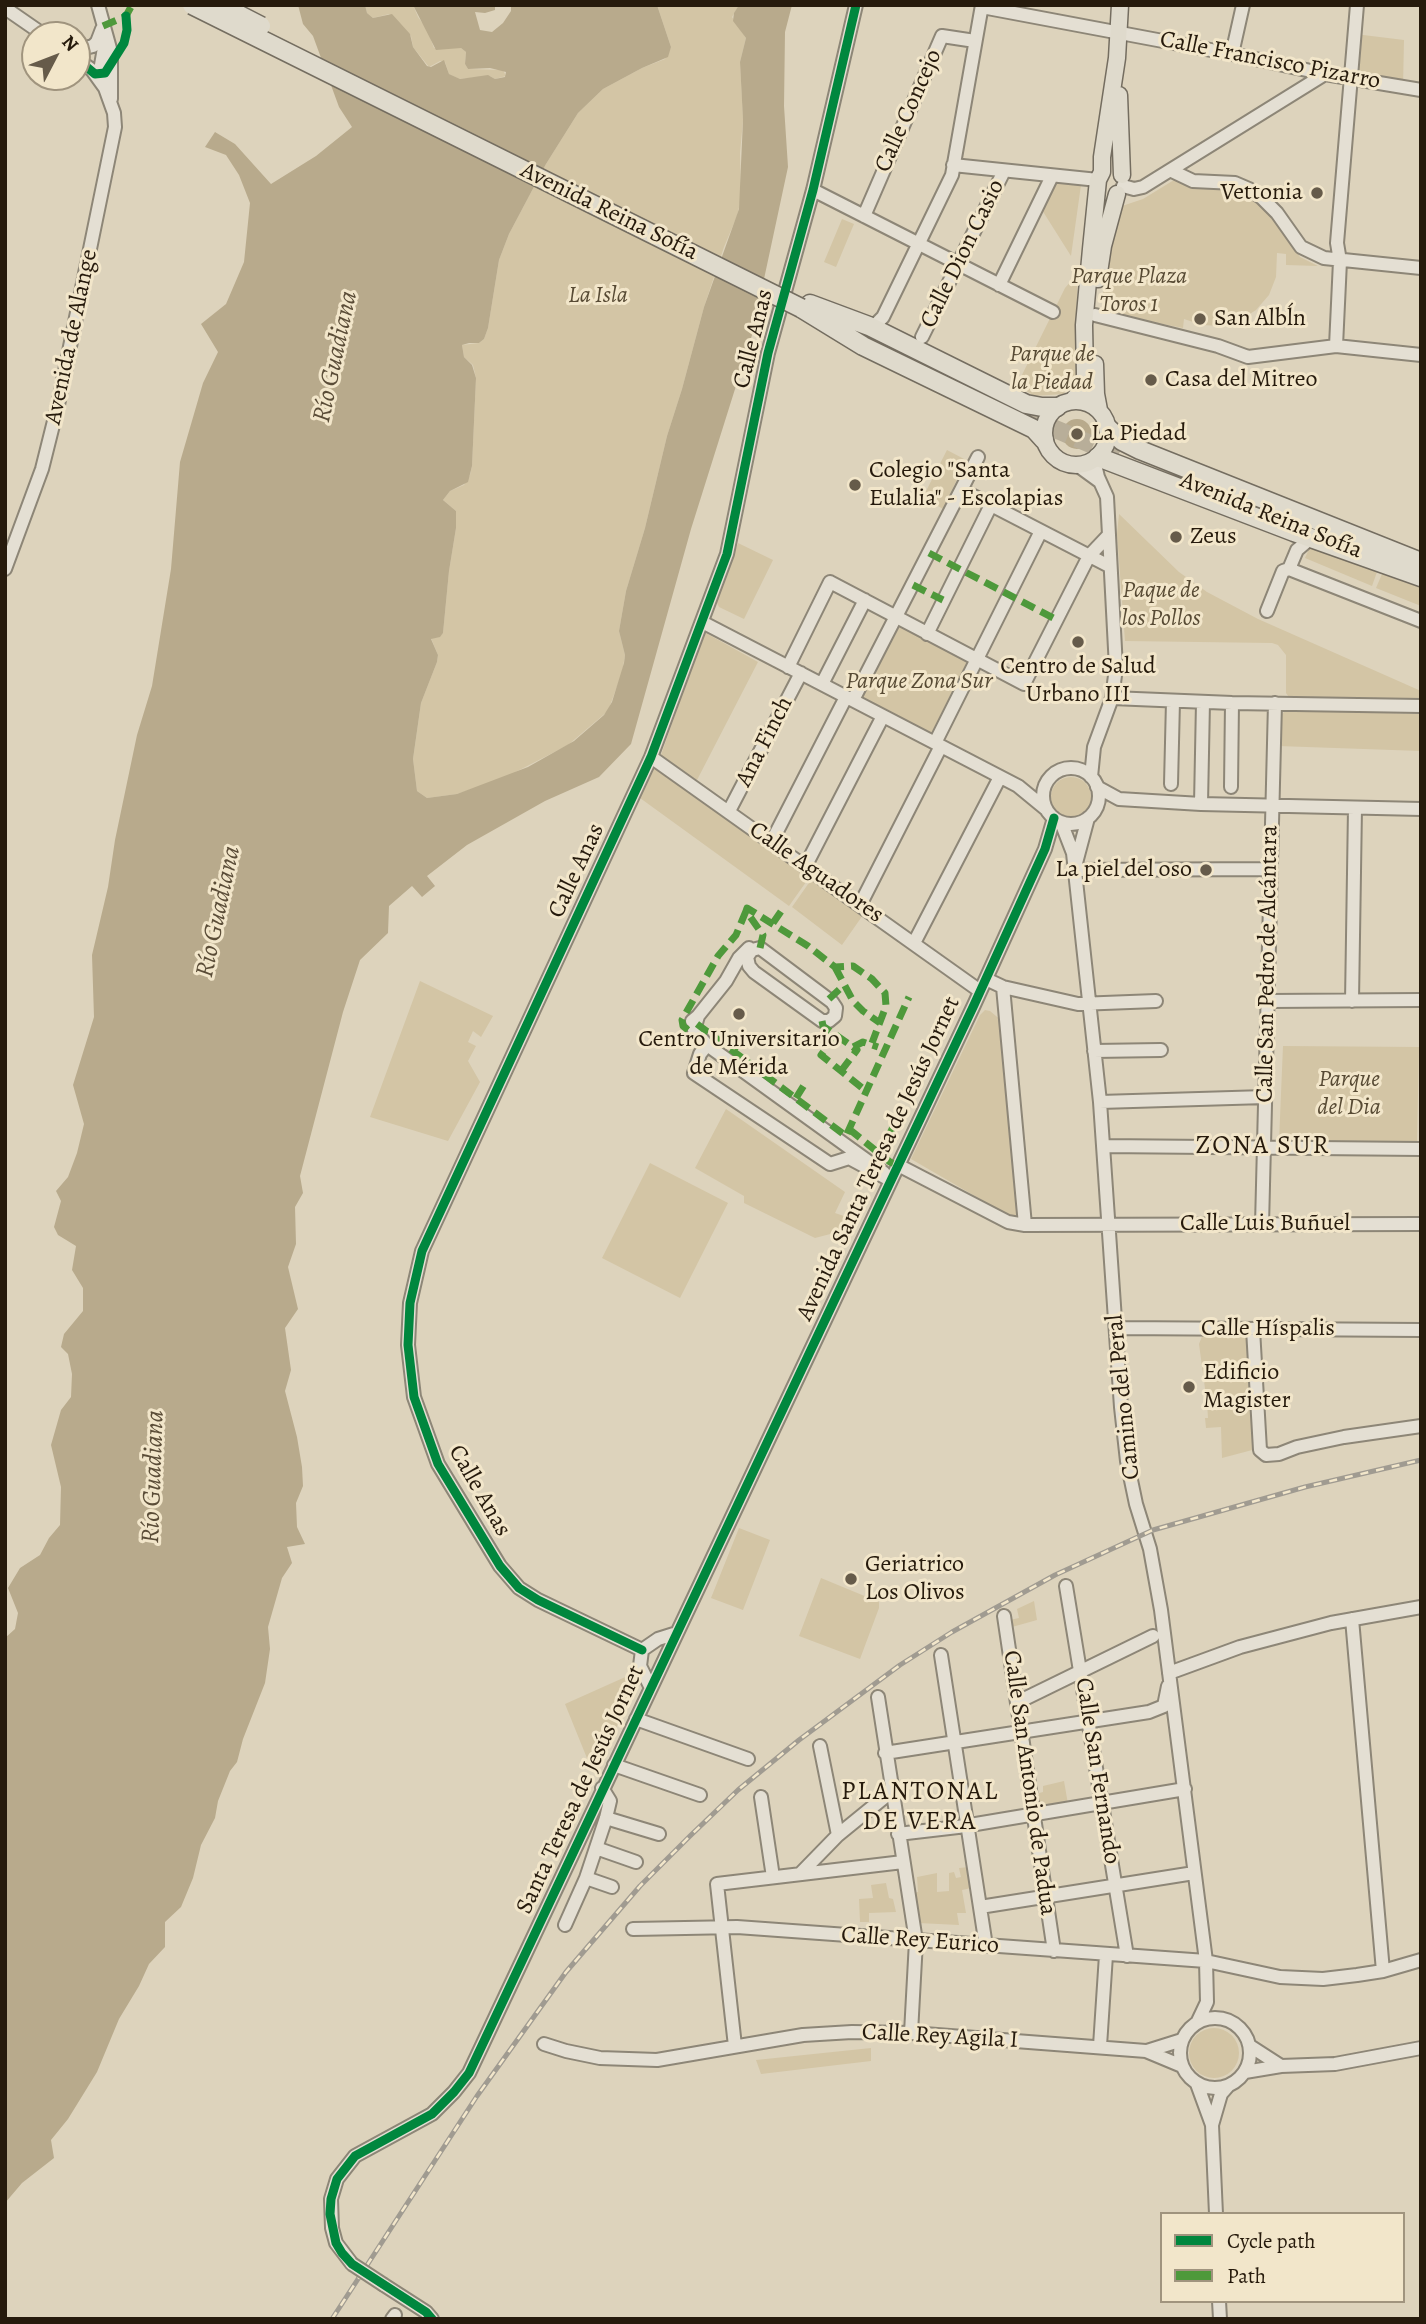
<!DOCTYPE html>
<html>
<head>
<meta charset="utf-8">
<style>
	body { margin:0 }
	#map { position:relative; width:1426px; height:2324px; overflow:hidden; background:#ddd3bc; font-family:Alegreya,serif }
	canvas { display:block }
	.frame { position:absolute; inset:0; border:7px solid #261a0c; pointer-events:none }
	.legend { position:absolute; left:1160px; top:2212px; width:245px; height:91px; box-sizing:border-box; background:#f2e6ca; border:2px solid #a0947e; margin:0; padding:9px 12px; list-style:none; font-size:21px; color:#261a0c }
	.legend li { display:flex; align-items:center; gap:14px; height:35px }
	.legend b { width:35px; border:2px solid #a0947e }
	.north { position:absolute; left:21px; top:21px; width:70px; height:70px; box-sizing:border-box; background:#f2e6ca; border:2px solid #a0947e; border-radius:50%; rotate:48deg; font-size:19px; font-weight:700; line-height:28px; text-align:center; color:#261a0c }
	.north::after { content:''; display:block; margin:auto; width:24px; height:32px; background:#665b4a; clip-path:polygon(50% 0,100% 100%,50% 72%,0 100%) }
</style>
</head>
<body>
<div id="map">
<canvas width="1426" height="2324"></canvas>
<div class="frame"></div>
<ul class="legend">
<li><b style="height:9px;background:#00873e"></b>Cycle path</li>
<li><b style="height:9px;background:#4e993b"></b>Path</li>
</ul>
<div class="north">N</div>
</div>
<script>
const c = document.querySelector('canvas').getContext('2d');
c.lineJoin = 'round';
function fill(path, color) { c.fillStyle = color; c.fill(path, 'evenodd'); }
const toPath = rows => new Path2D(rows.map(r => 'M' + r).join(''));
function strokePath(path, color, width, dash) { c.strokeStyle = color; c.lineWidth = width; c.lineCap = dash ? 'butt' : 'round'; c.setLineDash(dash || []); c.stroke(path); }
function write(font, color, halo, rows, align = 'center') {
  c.font = font + ' Alegreya,serif'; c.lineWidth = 6; c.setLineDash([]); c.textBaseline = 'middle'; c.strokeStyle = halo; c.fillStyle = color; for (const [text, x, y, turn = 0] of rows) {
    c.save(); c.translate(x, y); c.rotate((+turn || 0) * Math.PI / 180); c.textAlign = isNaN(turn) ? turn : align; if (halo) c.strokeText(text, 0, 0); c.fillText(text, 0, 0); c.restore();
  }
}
const green = toPath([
	[365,5,413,5,418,17,427,29,434,48,461,48,466,52,465,64,468,69,503,70,506,76,495,79,490,76,459,79,449,74,445,62,440,61,429,67,413,47,411,36,389,14,373,18,367,13],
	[657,5,739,5,732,17,746,38,740,62,743,120,740,153,741,199,737,216,724,247,704,307,682,389,667,436,645,528,626,591,619,631,625,655,622,673,608,711,568,745,502,779,457,794,427,798,417,791,413,759,421,703,437,662,438,655,431,638,438,637,443,633,449,571,456,528,456,511,443,500,450,491,464,485,470,475,472,466,476,378,473,365,464,357,462,345,479,343,484,339,488,328,499,260,509,234,546,164,578,113,603,89,642,68,665,59,671,47],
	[1355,34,1404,40,1403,87,1352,78],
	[1174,180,1193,186,1230,186,1249,193,1273,213,1300,257,1318,266,1286,265,1286,254,1277,253,1276,277,1269,295,1256,310,1239,321,1221,326,1202,325,1184,319,1183,328,1112,314,1103,305,1103,274,1116,208,1143,199],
	[1056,182,1081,185,1071,256,1042,210],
	[842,219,854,224,836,267,824,262],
	[1078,273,1076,318,1077,380,1063,394,1034,396,1017,385,1065,288],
	[947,450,966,460,943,509,923,497],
	[1119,514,1179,572,1207,592,1258,619,1421,691,1421,702,1291,700,1286,693,1286,655,1278,645,1272,643,1125,641,1117,534],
	[738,543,773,560,744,619,719,607,716,601],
	[1317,547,1377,572,1372,586,1305,558,1309,549],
	[1382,574,1421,588,1421,606,1376,588],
	[897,618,984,664,941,746,853,700],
	[704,632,758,662,697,780,660,758],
	[1286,710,1421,714,1421,751,1278,746,1279,717],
	[655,765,811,875,789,906,640,798],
	'1051 797a20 20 0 1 1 40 0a20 20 0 1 1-40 0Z',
	[813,877,863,915,842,945,792,907],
	[420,981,493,1016,481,1037,473,1031,468,1042,476,1046,468,1061,480,1082,448,1141,370,1117],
	[985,1010,990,1011,1002,1021,1021,1216,1006,1214,911,1159,980,1015],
	[1283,1046,1419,1047,1417,1142,1279,1142],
	[726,1109,845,1192,835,1213,847,1217,838,1232,815,1238,744,1203,744,1196,695,1168],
	[650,1163,728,1203,680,1298,602,1258],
	[1248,1333,1256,1449,1222,1458,1221,1427,1206,1428,1205,1418,1208,1418,1207,1403,1199,1344,1203,1334],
	[739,1528,770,1540,743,1610,711,1598],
	[821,1578,879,1602,879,1608,860,1659,799,1636],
	[1034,1601,1037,1620,1012,1627,1010,1620,1019,1618,1017,1609],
	[632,1674,636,1689,593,1773,565,1704],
	[1064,1781,1068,1804,1038,1808,1036,1794,1043,1792,1043,1786],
	[969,1867,971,1888,962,1890,966,1913,957,1913,959,1925,918,1923,913,1893,918,1892,917,1877,937,1873,937,1892,949,1891,949,1873,954,1872,956,1878,961,1877,959,1868],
	[886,1883,889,1898,893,1899,896,1912,869,1913,869,1922,860,1922,859,1899,873,1898,871,1885],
	'1189 2053a25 25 0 1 1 50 0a25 25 0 1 1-50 0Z',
	[871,2048,871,2061,761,2074,756,2060]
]);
const water = toPath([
	[298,5,365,5,367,13,373,18,392,14,410,34,413,47,427,66,431,67,444,60,449,74,460,79,488,75,495,79,505,77,506,72,490,68,468,69,465,64,466,52,461,48,436,50,413,5,495,5,495,10,485,13,475,12,480,30,492,32,503,23,511,11,511,5,657,5,671,47,668,57,642,68,603,89,578,113,546,164,509,234,499,260,488,328,484,339,479,343,469,343,462,345,464,357,472,365,476,378,472,466,468,482,450,491,443,500,456,511,456,528,449,571,443,633,440,637,431,639,438,655,437,662,421,703,413,759,417,791,427,798,457,794,528,767,574,741,604,715,612,702,624,663,625,655,619,631,626,591,645,528,667,436,682,389,704,307,739,209,743,120,740,62,746,38,733,21,734,13,739,5,792,5,785,32,784,106,788,167,752,335,691,529,631,744,599,777,545,801,467,845,427,876,435,886,422,897,412,886,389,906,388,933,360,960,343,1012,300,1176,303,1193,295,1207,296,1244,288,1267,298,1309,285,1328,291,1370,285,1391,297,1437,302,1467,303,1486,296,1503,297,1527,305,1544,287,1547,292,1563,282,1578,268,1627,270,1649,265,1683,243,1739,237,1762,230,1771,218,1801,215,1818,201,1845,193,1878,181,1907,165,1922,165,1947,149,1964,139,1986,119,2019,97,2072,68,2119,51,2140,54,2158,22,2183,5,2203,5,1638,15,1629,18,1613,8,1588,20,1568,40,1555,49,1538,60,1525,61,1487,51,1445,61,1410,71,1397,72,1374,68,1354,61,1347,64,1334,83,1311,83,1288,72,1270,76,1246,58,1235,54,1227,61,1201,56,1191,68,1177,77,1153,84,1124,73,1085,94,1017,92,955,108,887,115,840,137,735,152,686,171,569,180,462,203,383,218,352,201,324,226,304,244,262,250,203,239,175,226,155,205,147,215,132,235,144,271,184,316,156,352,127,339,107,313,36,303,24],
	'1062 434a15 15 0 1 1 30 0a15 15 0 1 1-30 0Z'
]);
const highwayTunnel = toPath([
	[1027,417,1121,457]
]);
const minor = toPath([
	[98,5,111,52,111,99],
	[982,7,1232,54,1325,74,1421,90],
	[5,8,44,35],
	[77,50,93,46,97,42,102,29],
	[1232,54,1243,5],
	[101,81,101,65,105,42],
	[953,165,1098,180],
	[1172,171,1193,181,1235,183,1249,189,1262,198,1277,213,1301,247,1324,258,1421,268],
	[1123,186,1134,189,1143,187,1325,74],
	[813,190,1053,312],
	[864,216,942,36,975,41],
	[999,285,1052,176],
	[1095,315,1218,346,1248,357,1336,346,1421,355],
	[869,326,875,325,883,317,952,175,982,5],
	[922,337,1004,171],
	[1336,346,1340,261,1337,243,1357,5],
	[1077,465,1099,481],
	[962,490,1109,566],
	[5,569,42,469,58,405,115,127,114,113,105,88,92,70,77,59],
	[1289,569,1297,550,1311,538],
	[1267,611,1283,571,1289,569,1421,621],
	[702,622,1018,786,1046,809],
	[927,634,991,505],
	[788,667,830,582,1024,684,1089,556,1107,537],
	[822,684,865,600],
	[1112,698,1232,703,1421,706],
	[853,700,978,457],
	[935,743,1041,531],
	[651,757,980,991],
	'1043 796a28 28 0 1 1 56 0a28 28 0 1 1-56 0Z',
	[1091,777,1094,747,1112,698,1116,668,1107,497,1098,477,1094,460],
	[1171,784,1173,701],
	[1097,787,1119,799,1201,804,1421,809],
	[1231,787,1232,703],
	[1201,804,1203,702],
	[729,811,801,673],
	[1061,822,1073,853,1100,1102,1121,1407,1127,1461,1136,1504,1150,1549,1161,1610,1206,1961,1207,2002,1198,2021],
	[772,841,846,697],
	[1076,863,1088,818],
	[806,865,883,716],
	[1075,870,1270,869],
	[860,905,941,746],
	[914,943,1000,777],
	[760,948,832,1002,836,1008,835,1016,829,1021,822,1021,754,972,749,966,747,957,752,950,760,948],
	[986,979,1003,987,1078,1004,1156,1001],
	[1003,987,1025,1225],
	[1269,1001,1421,1000],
	[1352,1001,1355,808],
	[698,1016,694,1030,707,1045,883,1172,890,1180,849,1158,830,1164,694,1073,700,1054,707,1045],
	[692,1021,698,1016,726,981,739,958,749,948],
	[1094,1051,1161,1050],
	[1100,1102,1265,1097],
	[1103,1146,1421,1149],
	[898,1165,1008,1222,1025,1225,1421,1224],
	[1262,1225,1275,703],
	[1116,1328,1421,1330],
	[1253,1329,1260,1450,1266,1455,1279,1454,1297,1447,1344,1437,1421,1426],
	[1066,1586,1127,1956],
	[1004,1616,1054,1951],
	[1352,1619,1383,1971],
	[642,1650,538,1600,519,1588,500,1566,438,1464,414,1397,408,1345,410,1303,422,1251,651,757,727,554,768,353,813,190,856,5],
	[941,1655,986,1946],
	[1169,1673,1240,1647,1331,1623,1421,1607],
	[651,1688,640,1666,642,1650,658,1639,677,1633],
	[878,1697,916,1941,911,2033],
	[1018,1702,1153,1636],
	[636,1719,748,1759],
	[820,1746,838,1835],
	[885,1753,1149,1712,1164,1706,1168,1686],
	[614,1765,700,1795],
	[761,1797,773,1877],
	[606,1818,659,1834],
	[898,1834,958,1827,1185,1789],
	[596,1848,636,1862],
	[800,1874,838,1835,892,1791],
	[586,1878,612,1887],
	[980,1907,1194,1873],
	[565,1925,586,1878,606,1818,610,1801,602,1788],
	[633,1929,737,1927,1206,1961,1280,1977,1323,1979,1357,1975,1383,1971,1421,1960],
	'1180 2053a35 35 0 1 1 70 0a35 35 0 1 1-70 0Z',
	[544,2044,566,2051,600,2058,657,2060,803,2035,852,2032,911,2033,1146,2051,1182,2066],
	[735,2046,717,1884,903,1862],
	[1100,2046,1106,1955],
	[1250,2046,1281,2066],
	[1147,2051,1182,2040],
	[1245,2072,1281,2066,1335,2064,1421,2048],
	[1197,2084,1212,2125,1216,2214],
	[1212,2125,1221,2094,1228,2086],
	[352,2264,336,2243,332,2228,331,2199,337,2179,355,2156,432,2114,454,2092,469,2073,974,1005,1045,849,1054,818],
	[384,2285,426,2312,432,2319],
	[1219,2301,1220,2319],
	[392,2319,395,2315]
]);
const major = toPath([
	[1119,95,1122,175],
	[1098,279,1103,246,1117,194],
	[1095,364,1096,394,1099,410],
	'1044 433a32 32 0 1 1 64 0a32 32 0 1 1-64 0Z',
	[1072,401,1082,390,1085,375,1084,325,1091,249,1098,180,1102,172,1102,157,1117,58,1120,5]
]);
const highway = toPath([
	[810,304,869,326,1026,404,1042,407,1057,407],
	[801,308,863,346,1034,429,1044,440],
	[1108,428,1122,441,1140,450,1421,562],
	[1098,457,1294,532,1421,577]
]);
const rail = toPath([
	[332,2319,477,2096,566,1972,640,1886,690,1836,738,1790,799,1740,900,1665,952,1632,1055,1575,1153,1530,1305,1487,1421,1460]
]);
const minorBridge = toPath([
	[352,2264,384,2285]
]);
const highwayBridge = toPath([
	[192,5,801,308],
	[220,5,261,26]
]);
const quiet = toPath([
	[103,26,126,16,132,5],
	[929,553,1057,620],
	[913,585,943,600],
	[773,923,784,907],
	[760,948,763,935,746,911,747,908,808,946,835,967,853,966,872,979,885,993,886,1006,872,1043],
	[835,967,853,1001,863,1011,880,1023],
	[829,999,844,985],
	[822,1021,823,1026,853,1047,863,1042,878,1047],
	[697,1024,846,1136,909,997],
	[688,1030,683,1026,682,1020,718,956,736,935,746,911],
	[836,1035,821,1055,866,1091],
	[733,1051,743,1036],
	[841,1071,857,1050,853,1047],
	[796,1098,806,1082],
	[849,1129,890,1162,898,1165],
	[880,1154,894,1125]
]);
const cycleway = toPath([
	[77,59,95,74,105,73,124,43,127,30,126,16],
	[642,1650,538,1600,519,1588,500,1566,438,1464,414,1397,408,1345,410,1303,422,1251,651,757,727,554,768,353,813,190,856,5],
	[432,2319,426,2312,352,2264,342,2253,336,2243,330,2214,331,2199,337,2179,355,2156,432,2114,454,2092,469,2073,974,1005,1045,849,1054,818]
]);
const markers = [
	[1317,193,7,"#665b4a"],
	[1200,319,7,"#665b4a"],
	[1151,380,7,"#665b4a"],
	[1077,434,7,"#665b4a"],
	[855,485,7,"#665b4a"],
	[1176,537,7,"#665b4a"],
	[1078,642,7,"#665b4a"],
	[1206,870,7,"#665b4a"],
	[739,1014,7,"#665b4a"],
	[1189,1387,7,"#665b4a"],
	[851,1579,7,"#665b4a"]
];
const streetNames = [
	["Calle Francisco Pizarro",1270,61,11],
	["Calle Concejo",909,111,-66],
	["Avenida Reina Sofía",609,212,26],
	["Calle Dion Casio",963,254,-64],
	["Avenida de Alange",72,337,-78],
	["Calle Anas",754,339,-76],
	["Avenida Reina Sofía",1271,516,22],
	["Ana Finch",765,742,-63],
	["Calle Anas",577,871,-65],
	["Calle Aguadores",816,873,35],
	["Calle San Pedro de Alcántara",1268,964,-89],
	["Avenida Santa Teresa de Jesús Jornet",879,1159,-65],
	["Calle Luis Buñuel",1265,1224],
	["Calle Híspalis",1268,1329],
	["Camino del Peral",1124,1397,-96],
	["Calle Anas",479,1491,60],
	["Calle San Fernando",1097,1771,81],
	["Calle San Antonio de Padua",1029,1783,82],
	["Santa Teresa de Jesús Jornet",581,1790,-65],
	["Calle Rey Eurico",920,1941,4],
	["Calle Rey Agila I",940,2037,3]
];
const poiNames = [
	["Vettonia",1303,193,"right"],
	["San Albĺn",1214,319],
	["Casa del Mitreo",1165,380],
	["La Piedad",1091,434],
	["Colegio \"Santa",869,471],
	["Eulalia\" - Escolapias",869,499],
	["Zeus",1190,537],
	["Centro de Salud",1078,667,"center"],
	["Urbano III",1078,695,"center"],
	["La piel del oso",1192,870,"right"],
	["Centro Universitario",739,1040,"center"],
	["de Mérida",739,1068,"center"],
	["Edificio",1203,1373],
	["Magister",1203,1401],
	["Geriatrico",865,1565],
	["Los Olivos",865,1593]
];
const parkNames = [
	["Parque Plaza",1129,277],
	["Toros 1",1129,305],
	["La Isla",598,296],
	["Parque de",1052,355],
	["la Piedad",1052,383],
	["Paque de",1161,591],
	["los Pollos",1161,619],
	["Parque Zona Sur",919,682],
	["Parque",1349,1080],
	["del Dia",1349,1108]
];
const waterNames = [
	["Río Guadiana",336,357,-78],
	["Río Guadiana",219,912,-78],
	["Río Guadiana",154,1477,-88]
];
const neighbourhoodNames = [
	["ZONA SUR",1263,1147],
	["PLANTONAL",920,1793],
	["DE VERA",920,1823]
];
fill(green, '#d3c5a5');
fill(water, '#b8aa8c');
strokePath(highwayTunnel, '#b8ae99', 18, [18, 9]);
strokePath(minor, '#8d8677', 16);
strokePath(major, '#746d60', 19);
strokePath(highway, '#746d60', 21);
strokePath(minor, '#e4dfd3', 12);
strokePath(major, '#dfdacc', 16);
strokePath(highway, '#dfdacc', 18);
strokePath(rail, '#a09b91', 5);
strokePath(rail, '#f2e6ca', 2.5, [8]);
strokePath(minorBridge, '#8d8677', 16, []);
strokePath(highwayBridge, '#746d60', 21, []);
strokePath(minorBridge, '#e4dfd3', 12);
strokePath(highwayBridge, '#dfdacc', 18);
strokePath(quiet, '#4e993b', 7, [14, 7]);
strokePath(cycleway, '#00873e', 9);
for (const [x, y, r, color] of markers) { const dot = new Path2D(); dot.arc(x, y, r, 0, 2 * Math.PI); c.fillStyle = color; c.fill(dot); strokePath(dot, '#f2e6ca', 2.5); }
write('24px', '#261a0c', '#f2e6ca', streetNames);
write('24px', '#261a0c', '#f2e6ca', poiNames, 'left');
write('italic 24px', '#574a34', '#f2e6ca', parkNames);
write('italic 26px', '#5a4c37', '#f2e6ca', waterNames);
c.letterSpacing = '2px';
write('26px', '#261a0c', '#f2e6ca', neighbourhoodNames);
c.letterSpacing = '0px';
</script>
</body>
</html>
